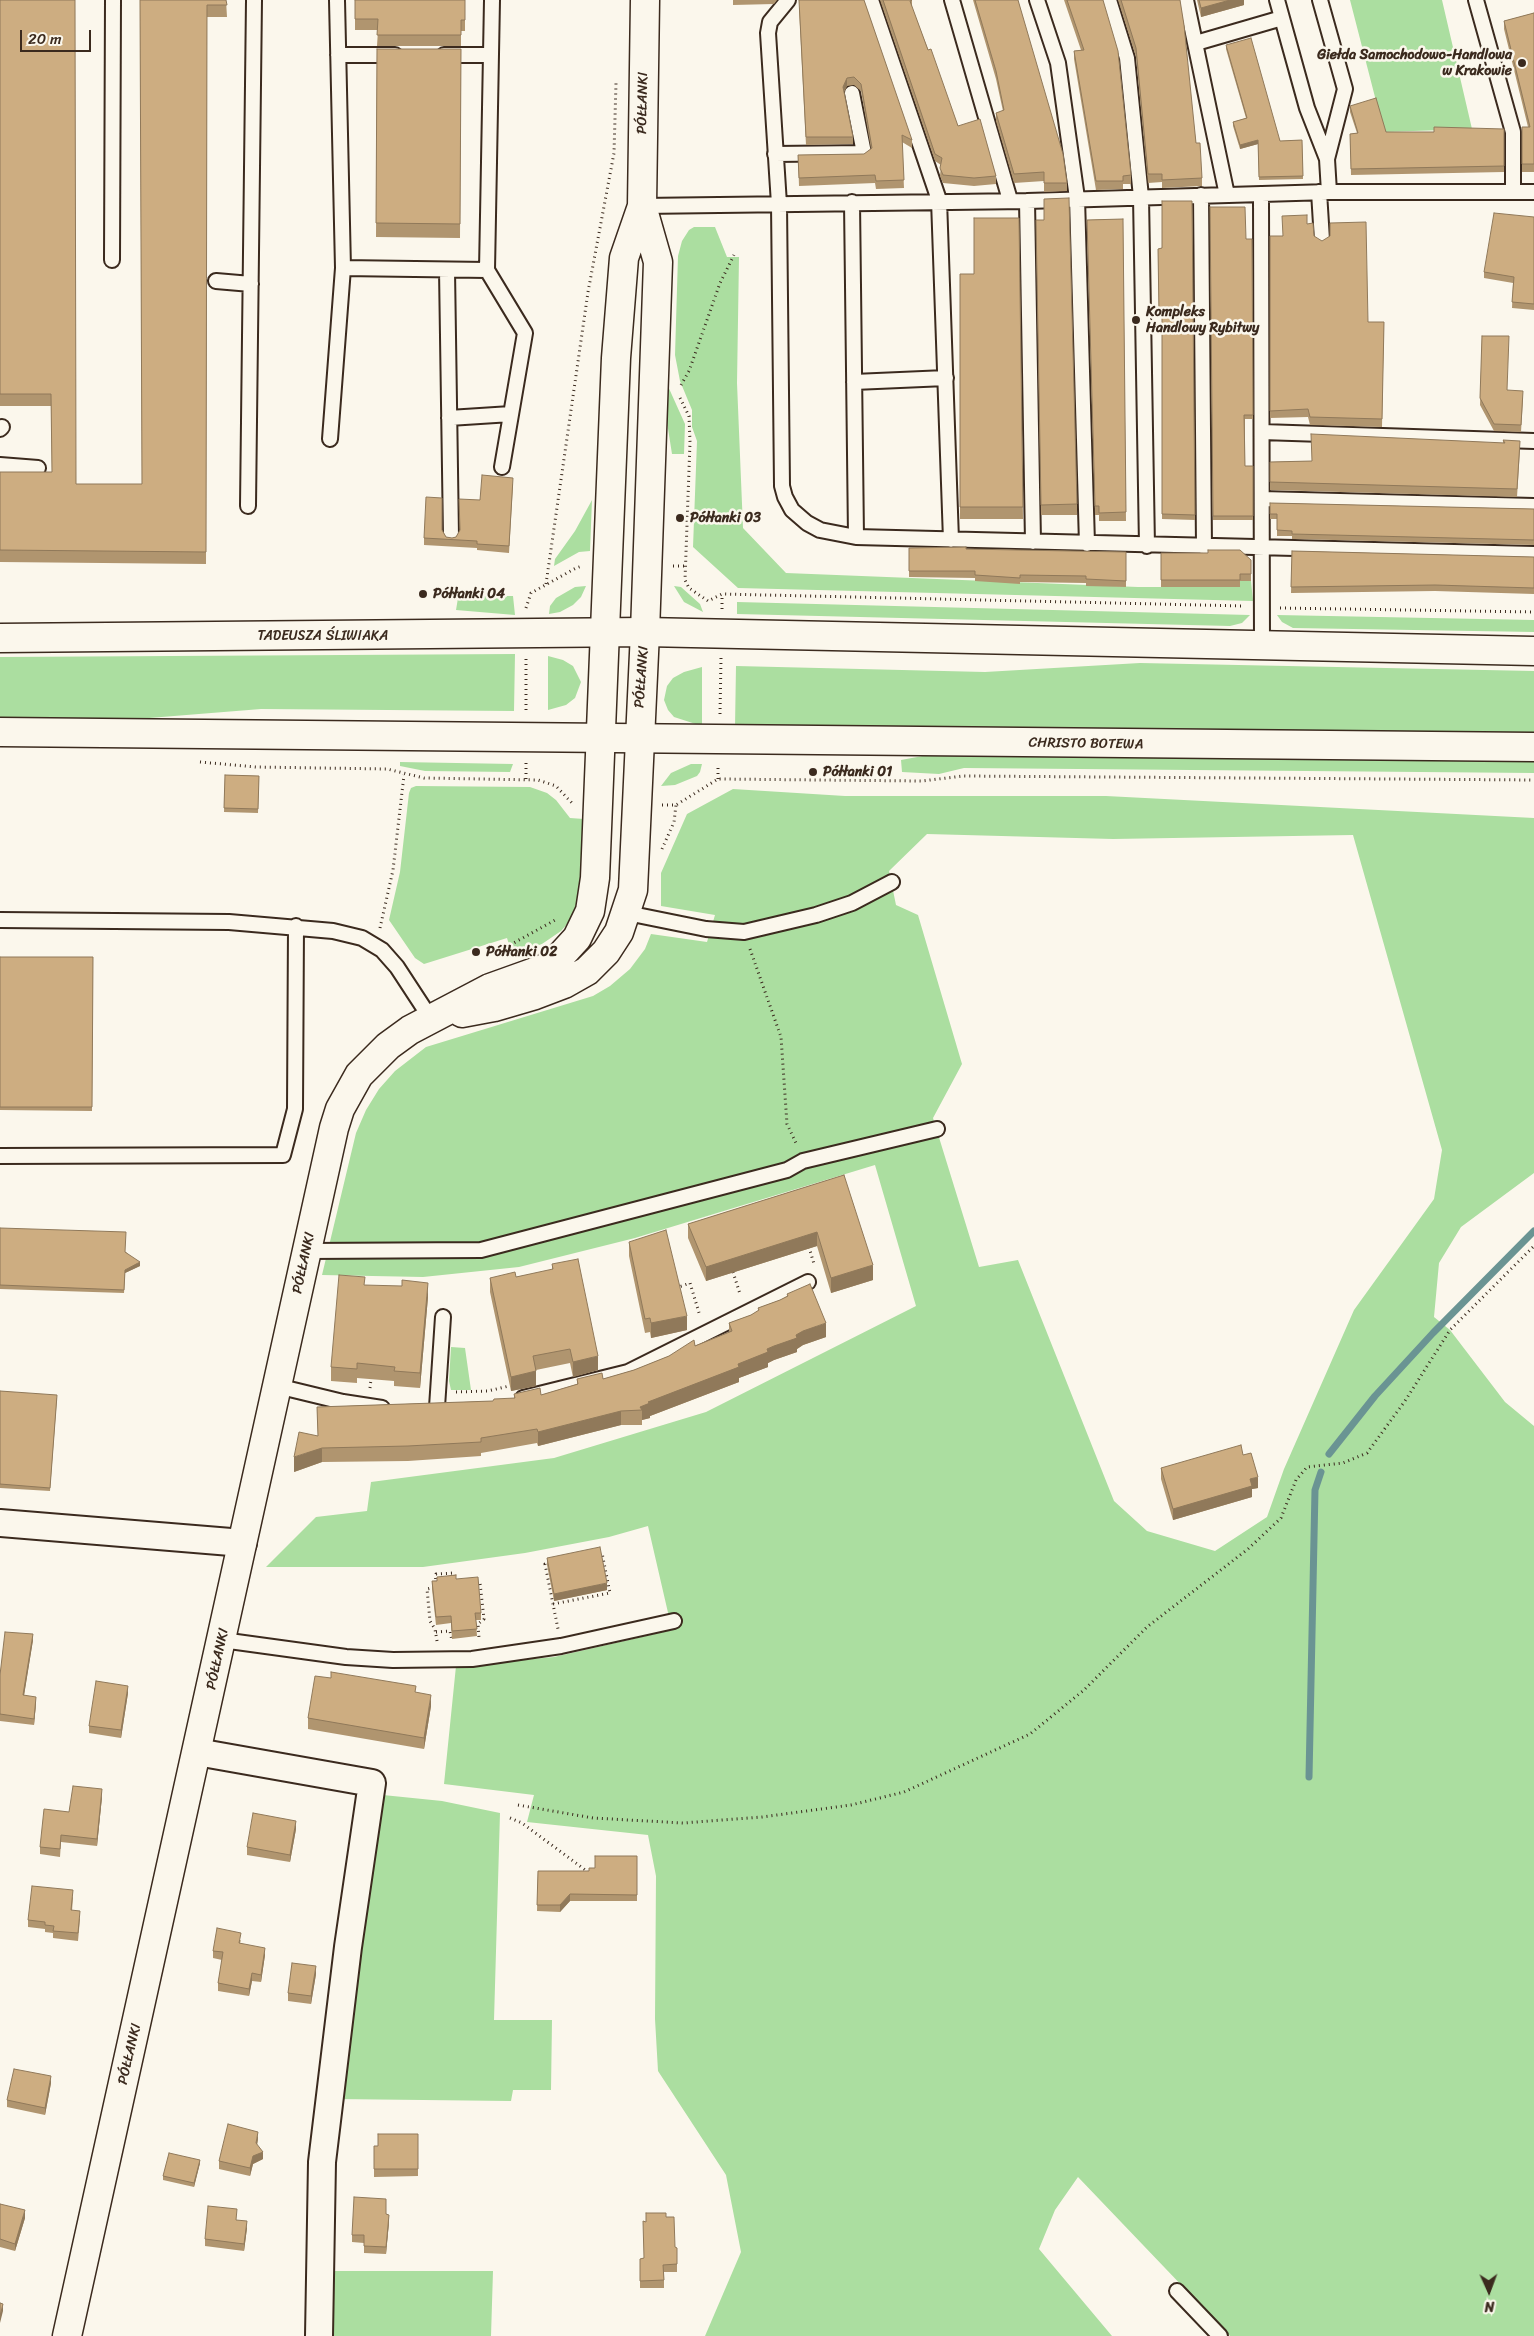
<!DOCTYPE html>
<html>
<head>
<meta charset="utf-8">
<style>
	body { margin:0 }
	#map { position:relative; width:1534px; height:2336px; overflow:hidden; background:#fbf7ec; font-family:Sriracha,sans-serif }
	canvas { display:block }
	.north { position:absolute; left:1464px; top:2266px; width:50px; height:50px; -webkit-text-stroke:4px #fbf7ec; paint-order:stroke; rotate:178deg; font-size:14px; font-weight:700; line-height:20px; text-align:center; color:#3b2a1e }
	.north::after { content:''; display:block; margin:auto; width:18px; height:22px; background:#3b2a1e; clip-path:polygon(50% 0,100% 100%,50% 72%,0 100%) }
	.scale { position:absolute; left:20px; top:30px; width:71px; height:22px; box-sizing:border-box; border:2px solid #3b2a1e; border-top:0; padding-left:6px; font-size:15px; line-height:18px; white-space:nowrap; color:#3b2a1e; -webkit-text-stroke:4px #fbf7ec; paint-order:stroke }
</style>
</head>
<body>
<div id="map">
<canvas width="1534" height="2336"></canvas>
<div class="north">N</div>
<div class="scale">20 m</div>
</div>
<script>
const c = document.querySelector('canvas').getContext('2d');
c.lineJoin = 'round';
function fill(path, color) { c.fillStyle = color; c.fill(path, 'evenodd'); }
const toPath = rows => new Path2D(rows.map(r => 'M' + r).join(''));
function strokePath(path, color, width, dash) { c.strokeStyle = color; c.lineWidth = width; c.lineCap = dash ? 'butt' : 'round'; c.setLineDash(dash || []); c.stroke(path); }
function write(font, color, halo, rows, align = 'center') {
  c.font = font + ' Sriracha,sans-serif'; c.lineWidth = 5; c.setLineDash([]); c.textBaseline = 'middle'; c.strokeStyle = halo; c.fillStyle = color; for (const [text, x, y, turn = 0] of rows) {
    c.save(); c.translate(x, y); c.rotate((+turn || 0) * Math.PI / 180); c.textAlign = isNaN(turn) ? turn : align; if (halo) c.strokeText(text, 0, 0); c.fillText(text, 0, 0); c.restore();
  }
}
const green = toPath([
	[1350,0,1442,0,1472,129,1384,132],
	[694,227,715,227,727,257,739,257,737,383,743,528,786,573,1138,587,1240,587,1240,581,1251,581,1253,601,738,588,693,547,697,441,692,427,692,410,680,381,675,355,678,256,682,241,689,230],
	[667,384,685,424,684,454,672,454,666,416],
	[592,500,590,551,579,552,554,566,555,559,575,531],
	[586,586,581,597,573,605,560,612,549,614,550,606,556,598,575,587],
	[674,586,681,587,700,604,703,612,684,602],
	[460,596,513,596,515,615,456,610,458,598],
	[737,602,1250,615,1242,623,1230,626,737,614],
	[1277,615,1534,620,1534,632,1293,628,1282,622],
	[515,654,514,711,261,709,112,721,0,719,0,657],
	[548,656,563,660,573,666,581,682,575,698,566,705,548,710],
	[1140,663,1534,671,1534,735,735,727,736,666,985,672],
	[702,667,702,726,674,717,668,710,664,700,667,686,673,678,684,672],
	[928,755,1534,761,1534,773,964,768,939,774,902,772,901,760],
	[400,762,513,764,510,772,425,771,400,766],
	[691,764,702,764,700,772,697,776,675,785,661,786,671,773],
	[416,786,530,787,547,793,556,800,570,818,584,819,581,885,578,901,568,923,561,931,542,944,512,954,507,938,424,964,415,958,389,920,400,872,409,793,411,788],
	[733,789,845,796,1106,796,1534,818,1534,1173,1461,1227,1439,1263,1434,1317,1450,1330,1505,1402,1534,1426,1534,2336,1230,2336,1078,2177,1055,2210,1039,2249,1112,2336,705,2336,741,2252,726,2175,658,2071,655,2019,656,1876,648,1835,527,1822,534,1795,444,1784,456,1666,554,1657,672,1630,648,1526,609,1537,525,1553,423,1567,266,1567,316,1517,367,1511,371,1482,554,1458,706,1412,916,1306,875,1165,635,1238,519,1267,423,1277,322,1275,356,1133,366,1110,379,1089,395,1071,426,1047,593,996,610,986,630,969,645,949,651,934,707,942,715,915,661,906,661,873,687,814],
	[927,834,1113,839,1353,835,1442,1150,1434,1199,1354,1310,1284,1469,1267,1517,1215,1551,1147,1531,1114,1501,1018,1260,979,1267,933,1118,962,1064,918,915,896,905,889,871],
	[451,1347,465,1348,471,1390,451,1390,449,1381],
	[383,1795,442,1801,500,1813,494,2020,552,2020,551,2090,513,2090,511,2101,335,2099],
	[329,2271,493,2271,491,2336,330,2336]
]);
const stream = toPath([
	[1329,1454,1375,1396,1433,1333,1534,1231],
	[1309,1777,1315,1490,1321,1472]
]);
const path = toPath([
	[681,385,689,371,720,283,734,255],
	[680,398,689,416,690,442,685,580,689,588,708,601,722,594,1244,606],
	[673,566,685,566],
	[546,584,588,292,614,153,616,83],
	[526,608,531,593,576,568,582,566],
	[1280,608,1534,612],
	[722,609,722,594],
	[526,659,526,713],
	[720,714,721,658],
	[200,762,256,767,387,769,424,778,538,780,556,786,572,803],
	[526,779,526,761],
	[718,779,718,765],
	[662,805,676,805,718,779,922,781,963,776,1534,780],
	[662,849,674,822,676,805],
	[380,928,393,870,404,775],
	[510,945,557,919],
	[750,949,781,1037,787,1124,797,1145],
	[809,1247,814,1264],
	[733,1272,740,1294],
	[676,1288,690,1283,700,1316],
	[370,1388,371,1379],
	[456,1392,488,1391,509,1386],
	[550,1563,545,1564,558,1629],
	[476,1583,480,1583,484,1619,478,1624,479,1638],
	[553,1604,610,1593,602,1553,598,1554],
	[436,1632,450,1631,452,1641],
	[437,1641,435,1629,430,1621,427,1589,435,1587,436,1574,454,1573,455,1579],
	[518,1805,593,1818,683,1823,762,1817,851,1805,904,1792,1030,1734,1084,1690,1147,1627,1248,1549,1281,1518,1296,1480,1307,1467,1343,1463,1367,1453,1405,1401,1450,1330,1534,1246],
	[510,1818,522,1823,588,1872,586,1873]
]);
const lane = toPath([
	[788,0,770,22,768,33,779,204,782,486,785,497,792,510,807,523,820,530,856,537,1534,554],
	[871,0,939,200,951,540],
	[952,0,1010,200],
	[1037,0,1058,63,1077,198,1087,544],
	[1109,0,1127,58,1141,197,1147,546],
	[1186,0,1227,195],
	[1277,0,1307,108,1327,159,1329,192],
	[1320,0,1345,89,1327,159],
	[1476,0,1513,132,1513,191],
	[1196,43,1282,18],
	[338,55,395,55],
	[444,55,491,55],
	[775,154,864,153,852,93],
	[1319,192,1322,240],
	[1261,194,1262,647],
	[1201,195,1204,547],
	[1027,201,1033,542],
	[852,202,856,537],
	[642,206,1027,201,1329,192,1534,192],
	[112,260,113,0],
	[343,268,487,270,492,0],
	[447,270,451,536],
	[487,270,525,333,502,467],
	[216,281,251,284],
	[854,382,946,378],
	[449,418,511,414],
	[0,429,2,427],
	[1262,432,1534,441],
	[330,439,343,268,337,0],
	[0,465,38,468],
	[1262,499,1534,506],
	[248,506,254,0],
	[627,913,706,929,744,932,816,915,852,903,892,882],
	[0,920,229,922,333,931,362,938,382,950,397,967,431,1019],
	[0,1156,283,1155,295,1109,296,926],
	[307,1251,481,1250,787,1170,803,1161,937,1129],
	[277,1386,343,1402,382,1408],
	[523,1398,628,1372,808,1282],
	[437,1407,443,1317],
	[222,1640,346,1657,393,1660,472,1659,561,1646,674,1621],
	[1177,2291,1220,2336]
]);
const street = toPath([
	[0,1523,243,1543],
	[197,1752,372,1783,348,1947,322,2162,319,2336]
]);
const secondary = toPath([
	[462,1013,494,1007,535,995,564,984,587,971,606,952,619,932,633,890,645,632,658,262,642,206,645,0],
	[67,2336,334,1128,340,1109,359,1075,388,1046,410,1030,490,988,543,969,555,962,577,938,590,911,595,878,616,358,624,258,642,206]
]);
const primary = toPath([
	[0,638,645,632,1534,651],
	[0,732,1534,747]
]);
const wall = toPath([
	[0,0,76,484,142,484,140,0,226,0,227,17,207,17,206,564,0,562,0,472,52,472,51,406,0,406],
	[355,0,465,0,465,31,461,31,461,46,377,46,378,30,355,30],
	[733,0,777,0,774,4,733,5],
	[880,0,912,0,912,8,958,126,996,176,996,184,974,186,943,183,940,176,941,165,935,161],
	[973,0,1018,0,1067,183,1067,191,1044,192,1044,181,1014,183,996,121,996,113,1003,111,996,79],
	[1064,0,1103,0,1131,175,1131,184,1123,184,1123,189,1096,190,1074,59,1074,51,1081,50],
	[1118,0,1180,0,1196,143,1202,178,1202,186,1162,188,1162,182,1148,183,1136,57],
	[1197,0,1244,0,1244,5,1201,17],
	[799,7,912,140,912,148,902,142,904,188,876,189,875,183,799,186,798,155,864,154,871,149,861,91,854,85,847,86,844,92,853,137,853,144,806,145],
	[1534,13,1534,172,1522,172,1522,127,1528,127,1504,29,1504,21],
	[1226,45,1280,141,1302,140,1303,179,1259,180,1258,144,1240,149,1233,126,1233,122,1246,118,1226,49],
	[377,49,461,49,460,238,376,237],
	[1350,106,1386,132,1434,132,1504,129,1504,172,1351,175,1350,134,1357,133,1350,112],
	[1192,201,1195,520,1162,519,1162,316,1159,317,1158,249,1162,248],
	[1210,207,1246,239,1252,239,1253,419,1245,419,1245,466,1253,466,1253,520,1213,520],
	[1534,217,1534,310,1512,308,1513,283,1484,278,1484,272],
	[1019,218,1023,519,960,519,960,274,974,274],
	[1123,219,1126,521,1099,521,1099,515,1095,515,1087,220],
	[1036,220,1077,504,1077,515,1041,515],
	[1307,224,1368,322,1384,322,1382,427,1310,425,1308,417,1270,418,1270,236,1282,236],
	[1482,336,1507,390,1523,398,1521,432,1494,431,1480,405],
	[1503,440,1520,449,1517,497,1270,490,1270,462,1312,461,1503,443],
	[513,484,509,553,477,550,477,548,424,545,424,538,442,530,446,537,452,538,456,537,480,500],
	[1270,503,1534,509,1534,545,1292,539,1292,536,1277,536,1277,519,1270,519],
	[909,548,1126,552,1126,587,1086,586,1086,583,1020,582,1020,584,975,581,975,578,909,577],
	[1292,551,1534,557,1534,594,1435,591,1291,593],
	[1161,553,1251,560,1251,581,1240,581,1240,587,1161,587],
	[225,775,259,776,258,813,224,812],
	[0,957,93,957,92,1111,0,1110],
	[844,1175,873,1280,831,1293,817,1246,706,1281,688,1238,688,1224],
	[0,1228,126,1252,140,1266,125,1273,124,1293,0,1289],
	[629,1242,687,1330,651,1338,650,1332,645,1333,629,1256],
	[552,1264,598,1370,573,1377,570,1363,536,1370,536,1386,511,1391,490,1292,490,1278,516,1277,552,1270],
	[365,1285,428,1297,420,1388,394,1386,394,1381,357,1378,357,1383,331,1381,331,1367],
	[787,1294,826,1337,803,1345,797,1349,797,1352,774,1360,768,1363,768,1367,739,1378,739,1382,650,1416,650,1418,642,1420,642,1425,621,1425,538,1446,537,1443,481,1453,481,1456,408,1461,322,1462,294,1472,318,1436,317,1407,493,1401,514,1398,514,1394,541,1395,577,1384,577,1379,603,1379,634,1370,729,1332,729,1323,751,1315,758,1311,758,1308,780,1300,787,1296],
	[0,1391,57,1398,50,1491,0,1488],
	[1243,1455,1258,1488,1252,1489,1252,1497,1173,1520,1161,1479,1161,1468],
	[547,1558,607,1590,554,1601,547,1565],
	[456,1579,481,1613,481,1620,476,1620,477,1636,452,1639,451,1623,436,1625,432,1589,432,1581],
	[33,1640,24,1695,36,1703,34,1725,0,1721,0,1675],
	[128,1693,121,1738,89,1733,89,1726],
	[431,1706,424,1749,308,1729,308,1718],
	[102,1797,97,1846,61,1842,60,1857,40,1854,40,1847,69,1812],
	[296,1829,290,1862,247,1855,247,1847],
	[637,1856,637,1901,570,1901,560,1912,537,1911,538,1871,589,1871,595,1868],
	[73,1897,72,1911,80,1919,78,1941,53,1938,53,1933,45,1932,45,1929,28,1927,28,1920],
	[241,1940,240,1943,265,1955,261,1982,252,1981,249,1996,218,1991,218,1983,222,1960,213,1958,213,1951],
	[316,1974,311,2004,288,2001,288,1993],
	[51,2083,45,2115,7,2107,7,2100],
	[418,2134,418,2176,374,2177,374,2146,378,2146],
	[258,2139,257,2145,263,2159,253,2164,250,2176,219,2169,219,2161],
	[200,2163,194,2187,163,2180,163,2176],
	[0,2204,25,2218,15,2251,0,2247],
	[386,2214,389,2222,386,2254,364,2253,364,2243,352,2242,352,2235],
	[666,2217,675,2247,677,2248,677,2272,664,2272,664,2288,640,2288,640,2259,644,2258,646,2222],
	[247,2228,244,2251,205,2246,205,2239]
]);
const shadedWall = toPath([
	[1230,0,1244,0,1244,5,1201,17,1201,8],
	[847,78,847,86,843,94,843,87],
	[1258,140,1258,144,1240,149,1240,145],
	[1159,312,1162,312,1162,316,1159,317],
	[817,1232,817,1246,706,1281,706,1267],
	[140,1262,140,1266,125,1273,124,1293,125,1270],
	[873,1265,873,1280,831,1293,831,1278],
	[428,1283,428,1297,420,1388,420,1373],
	[687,1316,687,1330,651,1338,651,1323],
	[826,1323,826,1337,803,1345,797,1349,797,1352,774,1360,768,1363,768,1367,739,1378,739,1382,650,1416,650,1418,642,1420,642,1410,640,1407,648,1402,738,1364,803,1331],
	[598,1356,598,1370,573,1377,573,1362],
	[536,1371,536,1386,511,1391,511,1377],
	[621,1411,621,1425,538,1446,538,1432],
	[322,1448,322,1462,294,1472,294,1457],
	[1258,1477,1258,1488,1252,1489,1252,1497,1173,1520,1173,1509,1250,1479],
	[607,1583,607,1590,554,1601,554,1594],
	[33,1634,33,1640,23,1702,23,1695],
	[128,1686,128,1693,121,1738,121,1730],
	[431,1695,431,1706,424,1749,424,1738],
	[36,1697,36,1703,34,1725,34,1719],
	[102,1789,102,1797,97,1846,97,1839],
	[296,1821,296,1829,290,1862,290,1855],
	[570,1894,570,1901,560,1912,560,1905],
	[265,1948,265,1955,261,1982,261,1975],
	[316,1966,316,1974,311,2004,311,1996],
	[252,1973,252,1981,249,1996,249,1989],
	[51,2076,51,2083,45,2115,45,2108],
	[258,2132,258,2139,256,2150,256,2143],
	[263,2152,263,2159,253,2164,250,2176,250,2168,253,2156],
	[200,2160,200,2163,194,2187,194,2183],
	[25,2210,25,2218,15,2251,15,2244],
	[389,2215,389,2222,386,2254,386,2247],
	[247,2221,247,2228,244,2251,244,2244],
	[3,2304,3,2311,0,2323,0,2316]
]);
const building = toPath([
	[0,0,75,0,76,484,142,484,140,0,226,0,227,5,207,5,206,552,0,550,0,472,52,472,51,394,0,394,0,0],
	[355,0,465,0,465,20,461,20,461,35,377,35,378,19,355,19,355,0],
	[799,0,864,0,912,140,902,135,904,180,876,181,875,175,799,178,798,155,864,154,872,148,861,84,854,77,847,78,843,87,853,137,806,137,799,0],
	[883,0,912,0,910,1,928,50,931,49,958,126,980,119,996,176,974,178,943,175,940,168,942,158,935,154,883,0],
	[975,0,1018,0,1063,154,1067,183,1044,183,1044,172,1014,174,996,113,1004,110,996,71,975,0],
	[1067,0,1103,0,1118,51,1131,175,1123,176,1123,181,1096,181,1074,51,1084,50,1067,0],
	[1121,0,1180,0,1184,25,1196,143,1200,143,1202,178,1162,180,1162,174,1148,174,1136,48,1121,0],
	[1199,0,1230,0,1201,8,1199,0],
	[1534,13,1534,164,1522,164,1522,127,1530,127,1504,21,1534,13],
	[1251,38,1280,141,1302,140,1303,176,1259,177,1258,140,1240,145,1233,122,1247,118,1226,45,1251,38],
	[377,49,461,49,460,224,376,223,377,49],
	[1376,98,1386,132,1434,132,1434,127,1504,129,1504,166,1351,169,1350,134,1358,133,1350,106,1376,98],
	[1069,198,1077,504,1041,505,1036,220,1044,220,1044,199,1069,198],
	[1162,201,1192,201,1195,515,1162,514,1162,312,1159,312,1158,249,1162,248,1162,201],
	[1210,207,1245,207,1246,239,1252,239,1253,415,1244,415,1245,466,1253,466,1253,516,1213,516,1210,207],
	[1494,213,1534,217,1534,304,1512,302,1514,277,1484,272,1494,213],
	[1307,215,1307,224,1313,223,1314,236,1322,241,1330,236,1330,223,1366,222,1368,322,1384,322,1382,419,1310,417,1308,409,1270,411,1270,236,1283,236,1282,216,1307,215],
	[974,218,1019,218,1023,507,960,507,960,274,974,274,974,218],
	[1123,219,1126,512,1099,513,1099,506,1095,506,1087,220,1123,219],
	[1482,336,1509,336,1507,390,1523,391,1521,425,1494,424,1480,398,1482,336],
	[1311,434,1505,443,1503,440,1520,441,1517,489,1270,482,1270,462,1312,461,1311,434],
	[482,475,513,478,509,546,477,544,477,541,424,538,426,497,442,498,442,530,446,537,452,538,456,537,460,530,459,499,480,500,482,475],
	[1270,503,1534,509,1534,540,1292,534,1292,531,1277,530,1277,514,1270,514,1270,503],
	[966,547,966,549,1126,552,1126,581,1086,579,1086,576,1020,575,1020,578,975,575,975,571,909,571,909,548,966,547],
	[1208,550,1240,550,1251,560,1251,574,1240,574,1240,580,1161,580,1161,553,1208,553,1208,550],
	[1292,551,1534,557,1534,588,1435,585,1291,587,1292,551],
	[225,775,259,776,258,809,224,808,225,775],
	[0,957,93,957,92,1107,0,1107,0,957],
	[844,1175,873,1265,831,1278,817,1232,706,1267,688,1224,844,1175],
	[0,1228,126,1232,125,1252,140,1262,125,1270,124,1290,0,1285,0,1228],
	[666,1230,687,1316,651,1323,650,1318,645,1319,629,1242,666,1230],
	[578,1259,598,1356,573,1362,570,1349,533,1356,536,1371,511,1377,490,1278,515,1272,516,1277,553,1269,552,1264,578,1259],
	[339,1275,365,1277,364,1285,402,1286,402,1280,428,1283,420,1373,394,1371,395,1367,357,1363,357,1369,331,1367,339,1275],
	[810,1284,826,1323,803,1331,796,1335,797,1338,774,1346,767,1349,768,1352,738,1364,739,1367,648,1402,650,1403,640,1407,642,1410,621,1411,538,1432,537,1429,481,1438,481,1442,408,1446,322,1448,294,1457,299,1432,318,1436,317,1407,493,1401,494,1399,515,1398,514,1394,540,1388,541,1395,578,1384,577,1379,602,1373,603,1379,634,1370,669,1356,694,1340,695,1346,732,1331,729,1323,751,1315,759,1310,758,1308,780,1300,788,1296,787,1294,810,1284],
	[0,1391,57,1395,50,1488,0,1484,0,1391],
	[1241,1445,1243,1455,1251,1453,1258,1477,1250,1479,1252,1486,1173,1509,1161,1468,1241,1445],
	[600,1547,607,1583,554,1594,547,1558,600,1547],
	[456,1575,456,1579,478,1577,481,1613,475,1613,477,1629,452,1631,451,1616,436,1617,432,1581,437,1581,437,1577,456,1575],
	[5,1632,33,1634,23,1695,36,1697,34,1719,0,1714,0,1675,5,1632],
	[331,1672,416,1686,415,1692,431,1695,424,1738,308,1718,315,1676,331,1678,331,1672],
	[96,1681,128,1686,121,1730,89,1726,96,1681],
	[73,1786,102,1789,97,1839,61,1835,60,1849,40,1847,44,1809,69,1812,73,1786],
	[253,1813,296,1821,290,1855,247,1847,253,1813],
	[595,1856,637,1856,637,1895,570,1894,560,1905,537,1905,538,1871,589,1871,589,1868,595,1868,595,1856],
	[32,1886,73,1890,71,1910,80,1911,78,1933,53,1931,54,1926,45,1925,45,1922,28,1920,32,1886],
	[217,1928,241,1933,239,1943,265,1948,261,1975,252,1973,249,1989,218,1983,223,1952,213,1951,217,1928],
	[292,1963,316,1966,311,1996,288,1993,292,1963],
	[14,2069,51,2076,45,2108,7,2100,14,2069],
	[228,2124,258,2132,256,2143,263,2152,253,2156,250,2168,219,2161,228,2124],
	[378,2134,418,2134,418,2169,374,2169,374,2146,378,2146,378,2134],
	[169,2153,200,2160,194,2183,163,2176,169,2153],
	[354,2197,386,2199,386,2214,389,2215,386,2247,364,2246,364,2235,352,2235,354,2197],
	[0,2204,25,2210,15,2244,0,2239,0,2204],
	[208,2206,237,2209,236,2220,247,2221,244,2244,205,2239,208,2206],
	[646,2213,666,2213,666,2217,674,2217,675,2247,677,2248,677,2264,663,2265,664,2280,640,2281,640,2259,644,2258,643,2221,646,2222,646,2213],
	[0,2303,3,2304,0,2316,0,2303]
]);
const markers = [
	[1522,63,5,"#3b2a1e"],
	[1136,320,5,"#3b2a1e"],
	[680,518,5,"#3b2a1e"],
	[423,594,5,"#3b2a1e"],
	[813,772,5,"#3b2a1e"],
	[476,952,5,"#3b2a1e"]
];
const poiNames = [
	["Giełda Samochodowo-Handlowa",1512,55,"right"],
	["w Krakowie",1512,71,"right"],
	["Kompleks",1146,312],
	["Handlowy Rybitwy",1146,328],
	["Półłanki 03",690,518],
	["Półłanki 04",433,594],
	["Półłanki 01",823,772],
	["Półłanki 02",486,952]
];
const streetNames = [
	["PÓŁŁANKI",643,103,-89],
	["TADEUSZA ŚLIWIAKA",323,636],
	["PÓŁŁANKI",642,677,-86],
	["CHRISTO BOTEWA",1086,744,1],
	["PÓŁŁANKI",304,1263,-78],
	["PÓŁŁANKI",218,1659,-78],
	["PÓŁŁANKI",130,2054,-77]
];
fill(green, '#abdea0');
strokePath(stream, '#6a9493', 7);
strokePath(lane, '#3b2a1e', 18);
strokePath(street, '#3b2a1e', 30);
strokePath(secondary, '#3b2a1e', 31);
strokePath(primary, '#3b2a1e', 31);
strokePath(path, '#3b2a1e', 3, [1, 4]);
strokePath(lane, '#fbf7ec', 14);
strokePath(street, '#fbf7ec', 26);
strokePath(secondary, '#fbf7ec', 28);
strokePath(primary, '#fbf7ec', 28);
fill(wall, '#b0956f');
fill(shadedWall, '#90795a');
fill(building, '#cdad81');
strokePath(building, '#90795a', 1);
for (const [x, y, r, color] of markers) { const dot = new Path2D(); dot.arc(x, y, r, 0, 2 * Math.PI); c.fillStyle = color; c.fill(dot); strokePath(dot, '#fbf7ec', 2); }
write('bold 14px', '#3b2a1e', '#fbf7ec', poiNames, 'left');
write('14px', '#3b2a1e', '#fbf7ec', streetNames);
</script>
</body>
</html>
